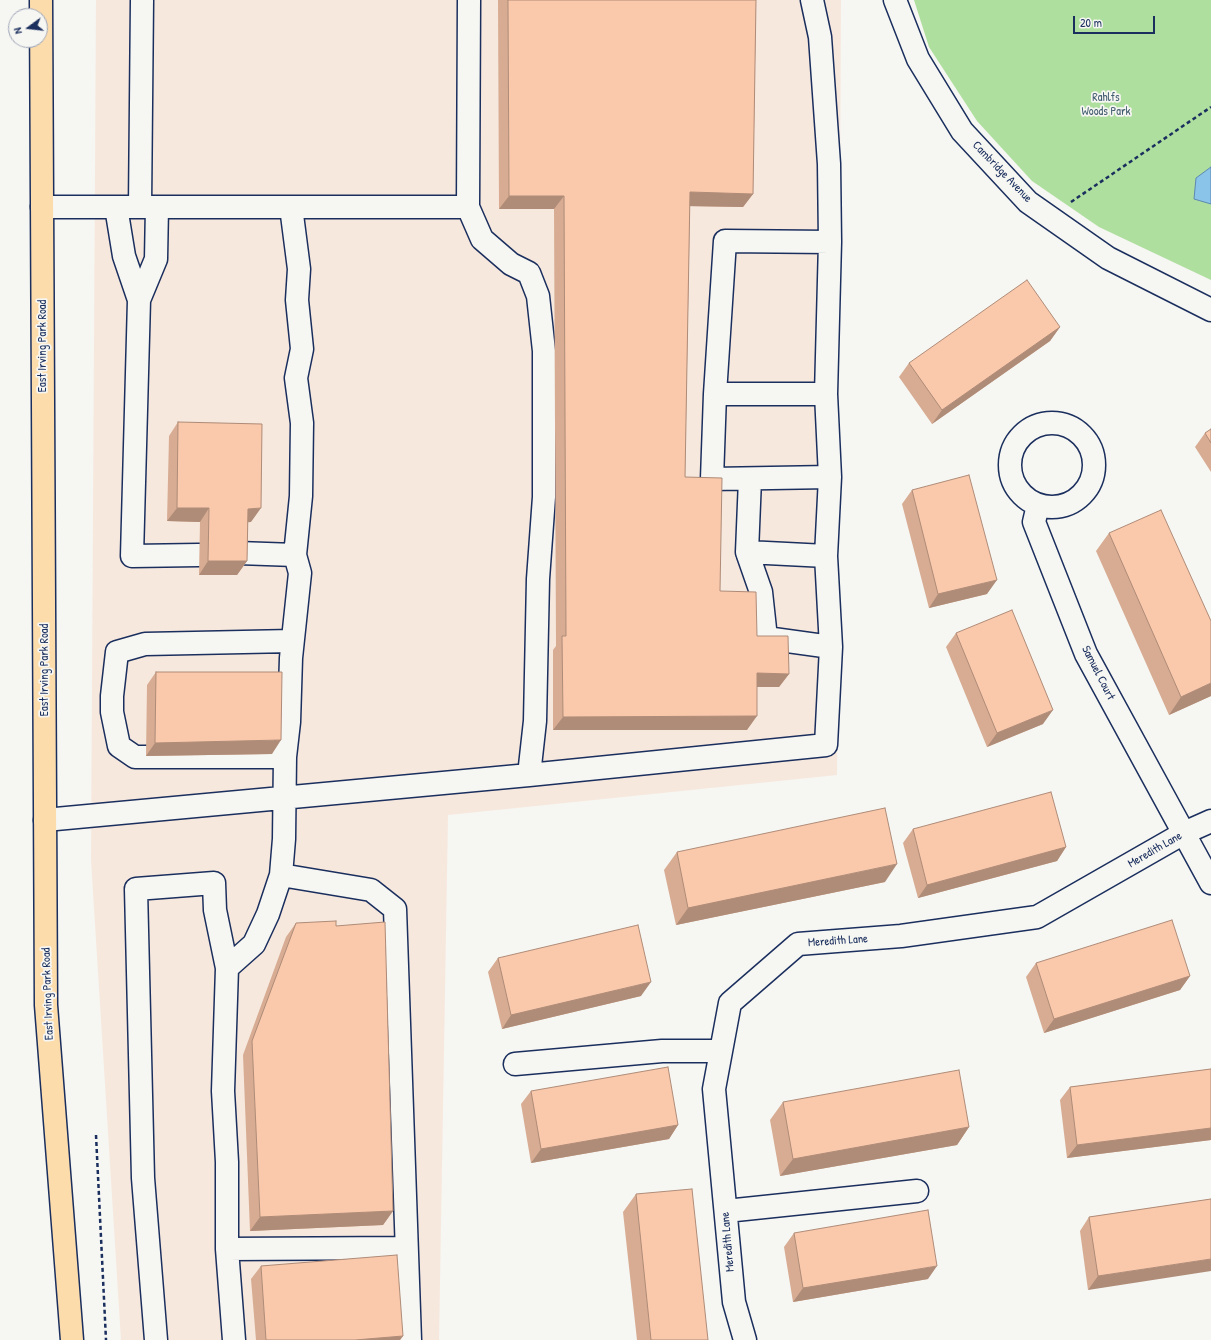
<!DOCTYPE html>
<html>
<head>
<meta charset="utf-8">
<style>
	body { margin:0 }
	#map { position:relative; width:1211px; height:1340px; overflow:hidden; background:#f6f6f2; font-family:"Patrick Hand",sans-serif }
	canvas { display:block }
	.north { position:absolute; left:8px; top:8px; width:40px; height:40px; box-sizing:border-box; background:#f6f6f2; border:1px solid #9ea6b7; border-radius:50%; rotate:255deg; font-size:11px; font-weight:700; line-height:16px; text-align:center; color:#1b2f5e }
	.north::after { content:''; display:block; margin:auto; width:14px; height:18px; background:#1b2f5e; clip-path:polygon(50% 0,100% 100%,50% 72%,0 100%) }
	.scale { position:absolute; left:1073px; top:16px; width:82px; height:18px; box-sizing:border-box; border:2px solid #1b2f5e; border-top:0; padding-left:5px; font-size:12px; line-height:14px; white-space:nowrap; color:#1b2f5e; -webkit-text-stroke:3px #f6f6f2; paint-order:stroke }
</style>
</head>
<body>
<div id="map">
<canvas width="1211" height="1340"></canvas>
<div class="north">N</div>
<div class="scale">20 m</div>
</div>
<script>
const c = document.querySelector('canvas').getContext('2d');
c.lineJoin = 'round';
function fill(path, color) { c.fillStyle = color; c.fill(path, 'evenodd'); }
const toPath = rows => new Path2D(rows.map(r => 'M' + r).join(''));
function strokePath(path, color, width, dash) { c.strokeStyle = color; c.lineWidth = width; c.lineCap = dash ? 'butt' : 'round'; c.setLineDash(dash || []); c.stroke(path); }
function write(font, color, halo, rows, align = 'center') {
  c.font = font + ' "Patrick Hand",sans-serif'; c.lineWidth = 3.5; c.setLineDash([]); c.textBaseline = 'middle'; c.strokeStyle = halo; c.fillStyle = color; for (const [text, x, y, turn = 0] of rows) {
    c.save(); c.translate(x, y); c.rotate((+turn || 0) * Math.PI / 180); c.textAlign = isNaN(turn) ? turn : align; if (halo) c.strokeText(text, 0, 0); c.fillText(text, 0, 0); c.restore();
  }
}
const built = toPath([
	[96,0,841,0,837,775,448,815,439,1340,121,1340,91,860]
]);
const green = toPath([
	[914,0,1211,0,1211,280,1099,227,1032,181,977,121,929,47]
]);
const water = toPath([
	[1211,167,1211,204,1194,199,1196,178,1211,167]
]);
const path = toPath([
	[1071,202,1211,107],
	[96,1135,106,1340]
]);
const minor = toPath([
	[812,0,820,37,829,164,830,242,826,394,830,477],
	[895,0,918,59,962,131,1028,202,1108,258,1211,310],
	[42,207,468,207],
	[116,207,124,256,139,300],
	[140,207,142,0],
	[157,207,156,259,139,300,132,556,199,555],
	[715,394,725,241,830,242],
	[826,394,715,394,712,479,830,477,826,556,747,552,761,592,766,638,831,647],
	'1010 465a42 42 0 1 1 84 0a42 42 0 1 1-84 0Z',
	[1038,505,1034,522,1086,654,1211,883],
	[747,552,750,479],
	[238,553,295,555],
	[285,757,135,757,119,746,112,712,112,696,117,652,145,644,292,641],
	[529,775,826,745,831,647,826,556],
	[45,820,529,775,535,721,538,579,544,497,544,351,538,296,529,273,511,264,482,239,468,207,469,0],
	[281,875,371,890,395,909,410,1340],
	[515,1064,662,1051,721,1051],
	[726,1211,917,1191],
	[227,1249,406,1248],
	[156,1340,143,1178,136,889,214,883,215,910,227,968],
	[234,1340,227,1249,227,1162,223,1091,227,968,254,944,268,914,281,875,284,839,285,757,289,722,291,658,300,573,295,555,301,496,302,423,296,378,302,349,297,300,299,269,291,207],
	[745,1340,734,1302,714,1089,730,1003,798,944,901,936,1037,917,1184,833,1211,821]
]);
const major = toPath([
	[41,0,46,1005,72,1340]
]);
const wall = toPath([
	[498,0,756,0,753,194,743,207,690,206,685,477,720,591,757,636,789,674,779,687,757,687,747,730,553,730,553,650,556,646,554,209,499,209],
	[1060,327,1050,341,932,424,899,377,909,363],
	[178,422,251,522,248,522,247,561,237,575,199,575,200,522,167,521,169,436],
	[1211,429,1211,472,1195,447,1205,433],
	[912,490,987,594,929,608,902,504],
	[1109,533,1211,696,1169,715,1096,551],
	[956,633,1043,724,987,747,946,647],
	[156,672,272,754,146,756,147,685],
	[913,829,1066,847,1057,861,918,898,903,843],
	[677,852,885,882,676,925,664,870],
	[296,923,336,926,393,1211,383,1225,250,1231,243,1055,286,937],
	[498,958,641,996,502,1029,488,972],
	[1036,963,1190,976,1180,990,1044,1033,1026,977],
	[1211,1069,1211,1140,1067,1158,1060,1100,1070,1087],
	[531,1091,678,1125,669,1139,531,1163,521,1104],
	[783,1102,969,1127,957,1145,780,1176,770,1120],
	[636,1194,708,1340,637,1340,623,1212],
	[1211,1199,1088,1290,1080,1231,1089,1217],
	[794,1233,928,1279,793,1302,784,1247],
	[261,1266,403,1336,400,1340,256,1340,251,1279]
]);
const shadedWall = toPath([
	[690,192,753,194,743,207,681,206],
	[509,196,564,196,554,209,499,209],
	[1060,327,1050,341,932,424,942,410],
	[177,508,209,508,200,522,167,521],
	[261,508,251,522,238,523,248,509],
	[208,561,247,561,237,575,199,575],
	[997,580,987,594,929,608,938,594],
	[757,673,789,674,779,687,747,687],
	[1211,683,1211,696,1169,715,1181,697],
	[1053,710,1043,724,987,747,997,733],
	[757,716,747,730,553,730,563,717],
	[281,740,272,754,146,756,155,743],
	[1066,847,1057,861,918,898,927,885],
	[897,864,885,882,676,925,688,908],
	[1190,976,1180,990,1044,1033,1054,1019],
	[651,982,641,996,502,1029,511,1015],
	[678,1125,669,1139,531,1163,541,1149],
	[969,1127,957,1145,780,1176,793,1159],
	[1211,1128,1211,1140,1067,1158,1077,1145],
	[393,1211,383,1225,250,1231,260,1217],
	[1211,1259,1211,1271,1088,1290,1098,1276],
	[937,1266,928,1279,793,1302,803,1288],
	[403,1336,400,1340,355,1340]
]);
const building = toPath([
	[508,0,756,0,753,194,690,192,685,477,722,478,720,591,756,592,757,636,788,636,789,674,757,673,757,716,563,717,562,636,566,636,564,196,509,196,508,0],
	[1027,280,1060,327,942,410,909,363,1027,280],
	[178,422,262,424,261,508,248,509,247,561,208,561,209,508,177,508,178,422],
	[1211,429,1211,443,1205,433,1211,429],
	[969,475,997,580,938,594,912,490,969,475],
	[1161,510,1211,621,1211,683,1181,697,1109,533,1161,510],
	[1012,610,1053,710,997,733,956,633,1012,610],
	[156,672,282,672,281,740,155,743,156,672],
	[1051,792,1066,847,927,885,913,829,1051,792],
	[885,808,897,864,688,908,677,852,885,808],
	[1172,920,1190,976,1054,1019,1036,963,1172,920],
	[336,921,336,926,385,922,393,1211,260,1217,252,1041,296,923,336,921],
	[638,925,651,982,511,1015,498,958,638,925],
	[668,1067,678,1125,541,1149,531,1091,668,1067],
	[1211,1069,1211,1128,1077,1145,1070,1087,1211,1069],
	[959,1070,969,1127,793,1159,783,1102,959,1070],
	[692,1189,708,1340,651,1340,636,1194,692,1189],
	[1211,1199,1211,1259,1098,1276,1089,1217,1211,1199],
	[928,1210,937,1266,803,1288,794,1233,928,1210],
	[397,1255,403,1336,355,1340,266,1340,261,1266,397,1255]
]);
const parkNames = [
	["Rahlfs",1106,98],
	["Woods Park",1106,112]
];
const streetNames = [
	["Cambridge Avenue",1002,172,46],
	["East Irving Park Road",43,346,-90],
	["East Irving Park Road",45,670,-90],
	["Samuel Court",1098,673,63],
	["Meredith Lane",1155,850,-30],
	["Meredith Lane",838,941,-4],
	["East Irving Park Road",48,994,-92],
	["Meredith Lane",728,1242,-95]
];
fill(built, '#f7e8dd');
fill(green, '#afdf9f');
fill(water, '#8ac4e9');
strokePath(water, '#5e88b1', 1);
strokePath(minor, '#1b2f5e', 25);
strokePath(major, '#1b2f5e', 25);
strokePath(path, '#1b2f5e', 2.5, [4, 3]);
strokePath(minor, '#f6f6f2', 22);
strokePath(major, '#fddcac', 22);
fill(wall, '#d7ac93');
fill(shadedWall, '#af8c78');
fill(building, '#fac8ab');
strokePath(building, '#af8c78', 1);
write('12px', '#405b6e', '#f6f6f2', parkNames);
write('12px', '#1b2f5e', '#f6f6f2', streetNames);
</script>
</body>
</html>
